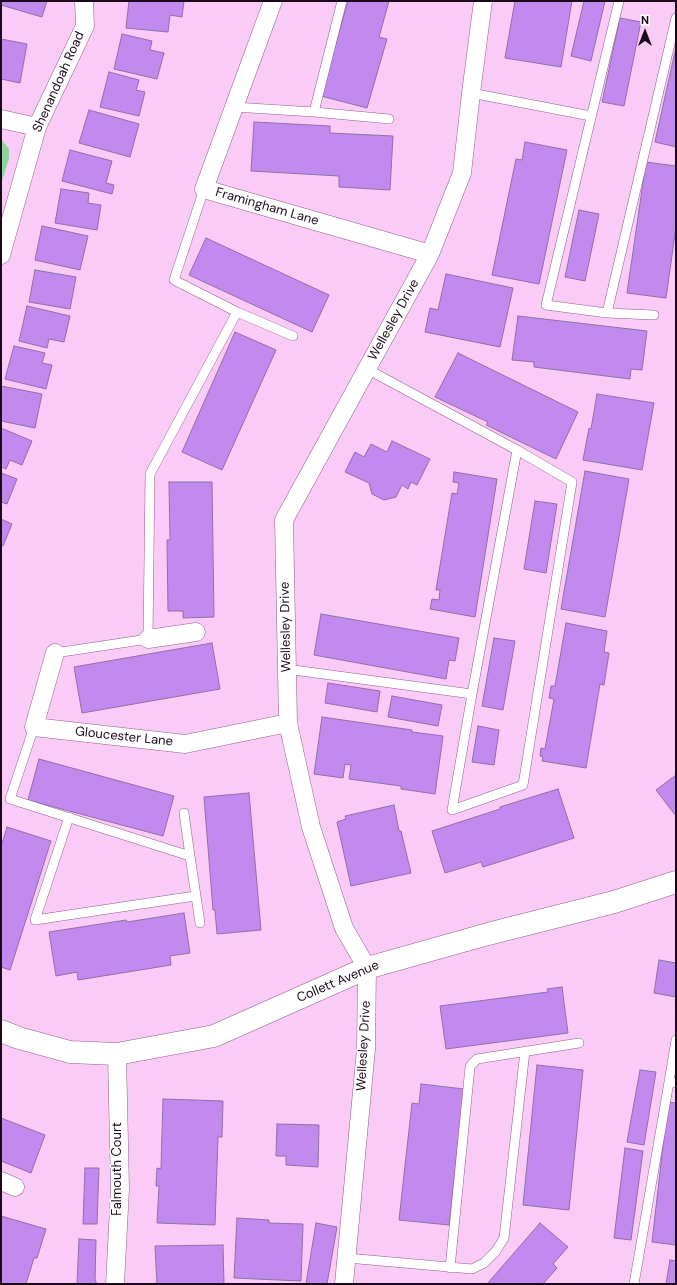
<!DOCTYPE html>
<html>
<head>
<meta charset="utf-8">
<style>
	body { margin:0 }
	#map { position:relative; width:677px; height:1285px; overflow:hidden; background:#f9cbf6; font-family:"DM Sans",sans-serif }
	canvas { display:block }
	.frame { position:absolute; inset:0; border:2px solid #1c081b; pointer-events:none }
	.north { position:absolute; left:625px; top:12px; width:40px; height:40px; -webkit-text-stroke:3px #fefefe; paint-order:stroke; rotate:0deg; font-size:11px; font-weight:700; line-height:16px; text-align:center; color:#1c081b }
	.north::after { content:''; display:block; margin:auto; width:14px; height:18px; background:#1c081b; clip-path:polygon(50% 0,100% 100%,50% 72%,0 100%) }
</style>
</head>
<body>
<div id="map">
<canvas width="677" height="1285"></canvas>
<div class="frame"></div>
<div class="north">N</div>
</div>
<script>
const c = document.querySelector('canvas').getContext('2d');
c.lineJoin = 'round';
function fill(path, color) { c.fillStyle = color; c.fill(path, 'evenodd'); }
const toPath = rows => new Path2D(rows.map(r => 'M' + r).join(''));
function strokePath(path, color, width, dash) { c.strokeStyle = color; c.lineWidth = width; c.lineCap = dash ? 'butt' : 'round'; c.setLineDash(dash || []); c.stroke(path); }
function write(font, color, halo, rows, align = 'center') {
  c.font = font + ' "DM Sans",sans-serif'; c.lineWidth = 3; c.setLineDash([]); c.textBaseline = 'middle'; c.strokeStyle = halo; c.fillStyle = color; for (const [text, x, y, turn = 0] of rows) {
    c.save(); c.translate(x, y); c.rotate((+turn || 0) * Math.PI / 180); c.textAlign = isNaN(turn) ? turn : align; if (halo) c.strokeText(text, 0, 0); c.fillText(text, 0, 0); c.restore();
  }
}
const green = toPath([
	[1,139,9,149,9,158,1,184]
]);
const building = toPath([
	[1,1,47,1,42,17,1,5,1,1],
	[129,1,184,1,182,17,170,15,168,32,126,28,129,1],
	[348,1,389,1,379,37,387,39,367,108,321,96,348,1],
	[515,1,572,1,561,67,505,58,515,1],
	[584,1,605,1,591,61,571,56,584,1],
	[620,18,641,22,624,106,602,102,620,18],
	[122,34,152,41,150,50,164,53,157,79,114,69,122,34],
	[1,39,27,44,20,83,1,79,1,39],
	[676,47,676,147,655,142,676,47],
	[109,72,139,80,136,90,145,92,139,116,100,107,109,72],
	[89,110,139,124,130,157,79,143,89,110],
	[254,122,330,126,330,133,393,136,390,190,339,187,339,176,251,171,254,122],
	[525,142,567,150,539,284,492,275,516,159,522,160,525,142],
	[70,150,112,161,106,183,114,185,112,194,62,181,70,150],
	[646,162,676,166,676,227,666,298,627,293,646,162],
	[61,189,89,193,88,203,101,205,97,230,55,223,61,189],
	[579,210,599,214,585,281,565,277,579,210],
	[42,226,88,236,80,270,35,260,42,226],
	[206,238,329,295,312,332,189,275,206,238],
	[35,270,76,277,70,309,29,302,35,270],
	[446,274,513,288,500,347,425,332,430,308,438,310,446,274],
	[27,306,70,316,64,342,49,339,47,348,19,341,27,306],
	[518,316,647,331,642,370,631,369,630,379,534,367,534,362,512,360,518,316],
	[235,332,276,350,222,470,182,452,235,332],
	[14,346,45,353,42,363,52,365,46,389,5,379,14,346],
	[458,353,578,412,556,459,486,425,488,422,435,397,458,353],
	[1,386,42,394,35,428,1,421,1,386],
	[597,394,654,403,642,470,583,460,589,428,591,429,597,394],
	[1,428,32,441,22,465,10,460,6,469,1,467,1,428],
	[392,441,430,459,417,485,411,482,408,489,402,485,396,497,384,500,372,494,369,483,345,472,355,452,364,457,371,444,387,452,392,441],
	[585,471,629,479,605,617,561,609,585,471],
	[454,472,497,479,475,617,430,609,432,599,439,600,440,590,436,590,452,493,457,494,459,483,453,482,454,472],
	[1,473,17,479,7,504,1,502,1,473],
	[169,482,212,482,214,617,183,618,183,611,168,611,167,540,170,540,169,482],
	[535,501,557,504,546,573,524,569,535,501],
	[1,519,12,524,3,546,1,545,1,519],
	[321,614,459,638,455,661,449,660,446,679,314,655,321,614],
	[566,623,607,631,604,652,609,653,604,685,600,684,586,768,542,761,543,757,540,756,541,748,545,749,554,699,549,698,551,686,555,686,566,623],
	[494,638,515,641,503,710,482,706,494,638],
	[212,643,220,689,82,713,74,667,212,643],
	[328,683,380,691,377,712,325,703,328,683],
	[392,696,442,705,438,726,388,717,392,696],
	[322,717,412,730,412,732,443,736,435,794,401,789,401,786,349,779,351,765,345,764,343,778,314,774,322,717],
	[478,726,499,730,494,765,472,762,478,726],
	[39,759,174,796,163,836,28,800,39,759],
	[676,775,676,816,656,790,676,775],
	[558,789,574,838,483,867,481,862,445,873,432,831,500,809,500,807,558,789],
	[249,793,261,930,217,934,215,910,213,910,204,797,249,793],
	[394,805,399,831,401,831,411,873,351,886,337,822,346,819,345,816,394,805],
	[7,827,51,841,10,970,1,967,1,847,7,827],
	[184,913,190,953,170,956,171,965,78,980,77,972,56,976,49,932,126,920,127,922,184,913],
	[659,960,676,963,676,997,654,993,659,960],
	[562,987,568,1033,446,1049,440,1006,548,992,547,989,562,987],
	[537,1065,583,1070,569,1210,523,1205,537,1065],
	[640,1070,656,1072,644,1145,627,1142,640,1070],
	[421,1084,464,1089,449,1225,399,1220,412,1103,419,1104,421,1084],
	[163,1099,223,1101,222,1137,218,1137,215,1225,157,1223,159,1186,156,1186,157,1168,161,1169,163,1099],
	[668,1102,676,1103,676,1245,652,1242,668,1102],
	[1,1118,45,1135,31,1173,1,1161,1,1118],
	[277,1124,319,1125,318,1167,286,1165,286,1156,276,1156,277,1124],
	[625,1148,643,1151,631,1240,614,1238,625,1148],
	[85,1168,99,1168,97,1224,83,1224,85,1168],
	[1,1216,46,1229,37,1258,34,1258,26,1284,1,1284,1,1216],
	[237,1218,269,1220,269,1223,303,1224,301,1281,234,1278,237,1218],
	[316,1223,337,1227,327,1284,306,1284,316,1223],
	[540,1223,568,1247,553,1264,557,1268,543,1284,487,1284,540,1223],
	[79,1239,96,1240,95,1281,96,1281,96,1284,77,1284,79,1239],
	[223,1245,224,1284,157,1284,155,1246,223,1245],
	[670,1260,676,1261,676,1284,666,1284,670,1260]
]);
const service = toPath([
	[619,1,546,305,607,313,676,18],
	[471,93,591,116],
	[234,107,314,112,342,1],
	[314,112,389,119],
	[237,312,293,336],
	[607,313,654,315],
	[55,653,148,639,150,474,237,312,174,280,204,189],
	[286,669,472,694,517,450,367,369],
	[472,694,452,810,523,785,572,482,517,450],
	[34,727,10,799,190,856,200,923],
	[184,813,190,856],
	[69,817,35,920,195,896],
	[669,1082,676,1040],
	[347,1258,472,1269,484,1263,496,1251,504,1238,525,1051],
	[450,1268,470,1067,472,1064,477,1059,579,1043],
	[634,1284,669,1082,676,1083]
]);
const minor = toPath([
	[273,1,204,189,430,254],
	[1,119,37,127],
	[1,255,37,127,85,26,84,1],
	[148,639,196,632],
	[55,653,34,727,185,744,288,723],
	[1,1181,15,1187],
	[115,1284,120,1189,117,1054],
	[344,1284,366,1049,367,968,344,928,311,827,288,723,284,520,430,254,462,173,471,93,483,1]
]);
const tertiary = toPath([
	[1,1031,19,1038,70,1052,117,1054,214,1036,367,968,488,934,614,902,676,882]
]);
const streetNames = [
	["Shenandoah Road",59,82,-66],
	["Framingham Lane",267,207,16],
	["Wellesley Drive",394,320,-61],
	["Wellesley Drive",286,627,-91],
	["Gloucester Lane",124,737,6],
	["Collett Avenue",338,982,-23],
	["Wellesley Drive",364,1046,-87],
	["Falmouth Court",118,1169,-90]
];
fill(green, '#89d496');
fill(building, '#c28aee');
strokePath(building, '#8f6fa9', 1);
strokePath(service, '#925f8f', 10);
strokePath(minor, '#925f8f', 19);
strokePath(tertiary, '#925f8f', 23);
strokePath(service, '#fff', 9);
strokePath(minor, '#fff', 18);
strokePath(tertiary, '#fff', 22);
write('13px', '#1c081b', '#fefefe', streetNames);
</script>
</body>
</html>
